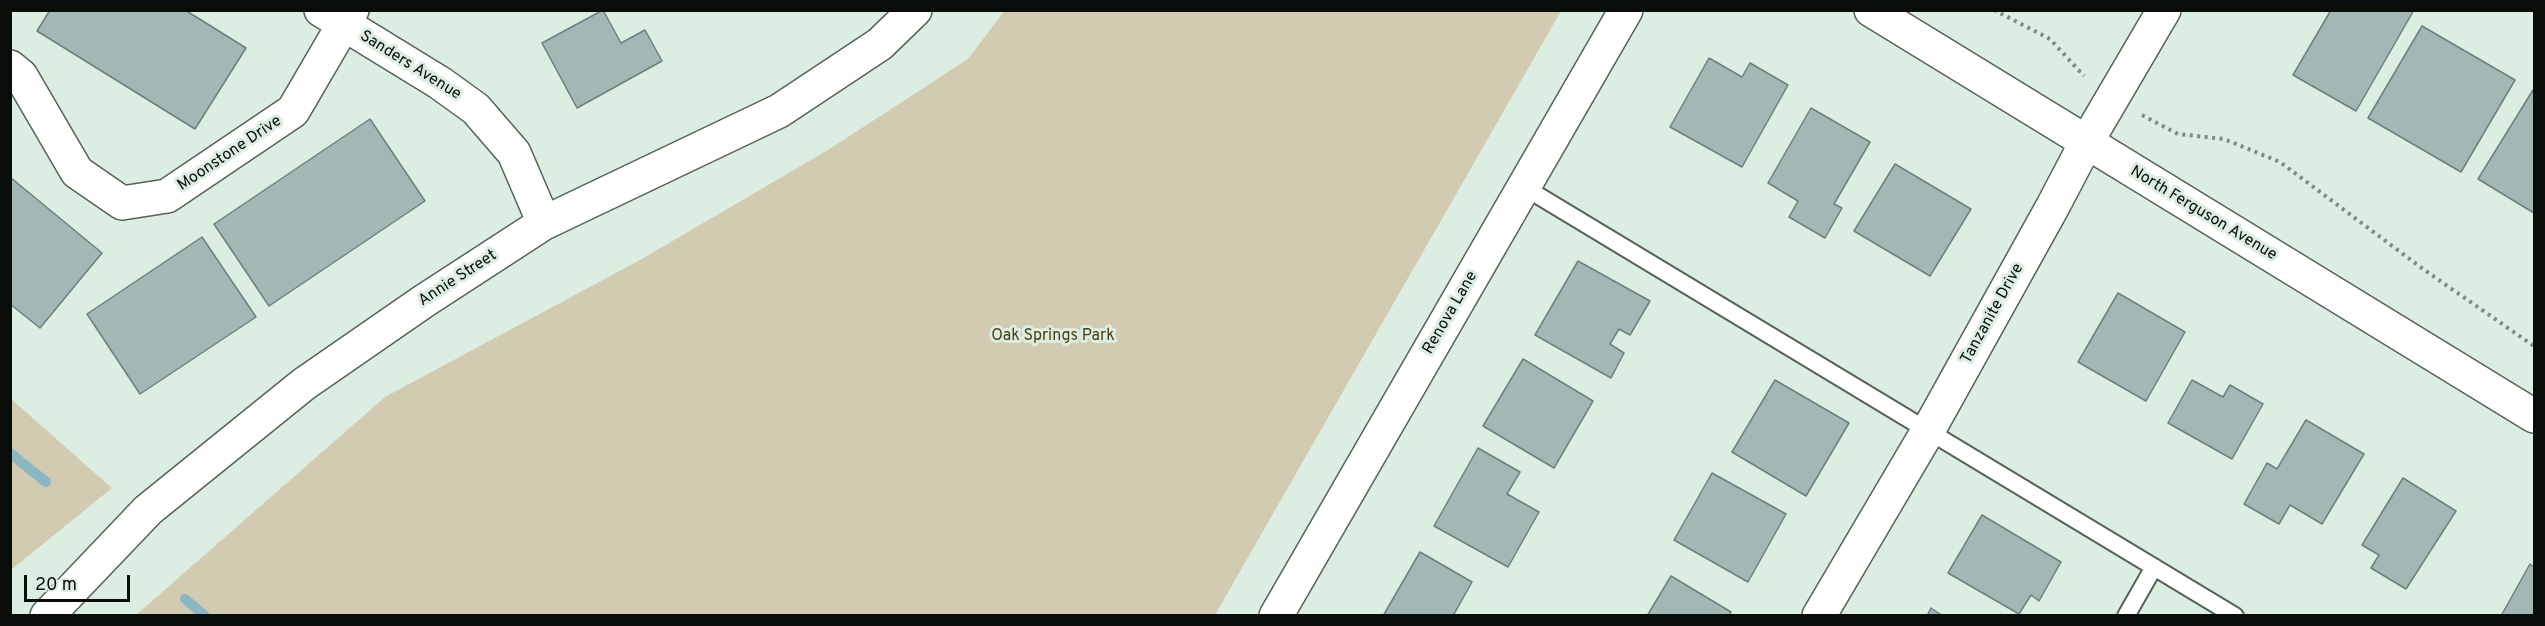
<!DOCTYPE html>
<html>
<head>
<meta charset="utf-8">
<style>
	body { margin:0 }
	#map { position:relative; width:2545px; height:626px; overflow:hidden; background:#dceee1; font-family:Overpass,sans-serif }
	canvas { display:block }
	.frame { position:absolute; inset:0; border:12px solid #080d09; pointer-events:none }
	.scale { position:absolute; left:24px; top:575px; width:106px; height:27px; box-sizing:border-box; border:3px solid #080d09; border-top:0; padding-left:8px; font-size:18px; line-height:21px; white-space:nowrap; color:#080d09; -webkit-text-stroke:4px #dceee1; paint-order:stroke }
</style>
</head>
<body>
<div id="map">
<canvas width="2545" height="626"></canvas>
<div class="frame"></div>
<div class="scale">20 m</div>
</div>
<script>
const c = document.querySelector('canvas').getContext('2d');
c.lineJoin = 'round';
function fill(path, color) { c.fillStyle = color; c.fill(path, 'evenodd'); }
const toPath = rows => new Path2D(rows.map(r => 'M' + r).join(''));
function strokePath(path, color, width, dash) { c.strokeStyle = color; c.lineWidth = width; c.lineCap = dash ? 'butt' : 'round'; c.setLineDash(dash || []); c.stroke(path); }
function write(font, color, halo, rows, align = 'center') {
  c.font = font + ' Overpass,sans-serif'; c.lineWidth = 6; c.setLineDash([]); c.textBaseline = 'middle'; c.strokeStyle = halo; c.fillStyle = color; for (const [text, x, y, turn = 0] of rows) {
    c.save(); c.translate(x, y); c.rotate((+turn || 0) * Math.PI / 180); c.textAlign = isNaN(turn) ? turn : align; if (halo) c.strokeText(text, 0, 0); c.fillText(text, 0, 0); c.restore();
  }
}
const green = toPath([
	[1005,10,1561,11,1215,615,136,615,385,397,640,260,828,150,968,59],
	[11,399,112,488,11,570]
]);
const stream = toPath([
	[10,453,46,482],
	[185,599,205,616]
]);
const building = toPath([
	[50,10,185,10,246,48,195,129,37,31,50,10],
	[603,10,621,43,645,30,662,61,577,108,542,43,603,10],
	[2331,10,2414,10,2356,111,2293,75,2331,10],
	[2422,26,2515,80,2461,172,2368,118,2422,26],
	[1709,58,1742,77,1750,63,1788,85,1742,167,1670,127,1709,58],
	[2533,90,2534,91,2534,213,2478,179,2533,90],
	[1811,108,1870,142,1834,204,1842,208,1825,238,1789,217,1798,201,1768,183,1811,108],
	[370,119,425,201,269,306,214,224,370,119],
	[1895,164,1971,209,1930,276,1854,231,1895,164],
	[10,177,102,253,40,328,10,304,10,177],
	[202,237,256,317,140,394,87,314,202,237],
	[1578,261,1650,301,1630,335,1619,329,1610,344,1624,353,1611,378,1535,335,1578,261],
	[2118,293,2185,332,2146,401,2078,362,2118,293],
	[1523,359,1593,401,1554,468,1483,426,1523,359],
	[1775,380,1849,423,1806,496,1732,452,1775,380],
	[2192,380,2223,397,2230,385,2263,404,2232,459,2168,423,2192,380],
	[2306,420,2364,454,2322,524,2290,505,2279,524,2244,504,2267,463,2277,469,2306,420],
	[1478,448,1520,472,1507,494,1539,512,1508,567,1434,526,1478,448],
	[1712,473,1786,514,1748,582,1674,540,1712,473],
	[2403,478,2456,511,2406,589,2371,568,2379,555,2362,545,2403,478],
	[1982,515,2061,562,2039,601,2031,595,2019,614,1948,573,1982,515],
	[1420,552,1472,582,1453,616,1383,616,1420,552],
	[2530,564,2534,567,2534,616,2501,616,2530,564],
	[1671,576,1731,612,1729,616,1647,616,1671,576],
	[1931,608,1943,616,1927,616,1931,608]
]);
const path = toPath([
	[1994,10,2050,39,2084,76],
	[2142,115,2178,134,2224,139,2280,162,2423,269,2534,346]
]);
const lane = toPath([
	[1524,187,2235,616],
	[2126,616,2154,567]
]);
const street = toPath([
	[321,10,440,83,476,109,514,153,544,223],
	[10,67,21,76,77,172,122,203,167,196,293,111,352,10],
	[47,616,148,510,304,384,424,301,544,223,779,111,880,44,915,10],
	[1276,616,1626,10],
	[1819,616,1928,431,2053,206,2086,143,2164,10]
]);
const secondary = toPath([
	[1871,10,2534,416]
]);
const streetNames = [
	["Sanders Avenue",410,66,32],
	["Moonstone Drive",230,154,-34],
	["North Ferguson Avenue",2203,214,31],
	["Annie Street",458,279,-33],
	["Renova Lane",1451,313,-60],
	["Tanzanite Drive",1993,314,-61]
];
const parkNames = [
	["Oak Springs Park",1053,337]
];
fill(green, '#d2cbb1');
strokePath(stream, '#89b7c2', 10);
fill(building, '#a2b8b5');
strokePath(building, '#6c807d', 1.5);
strokePath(lane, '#546358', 20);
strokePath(street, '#546358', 36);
strokePath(secondary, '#546358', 36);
strokePath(path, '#7e8b82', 4, [3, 4.5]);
strokePath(lane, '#fff', 16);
strokePath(street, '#fff', 33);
strokePath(secondary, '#fff', 33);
write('16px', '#080d09', '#dceee1', streetNames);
write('16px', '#4a3e10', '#dceee1', parkNames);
</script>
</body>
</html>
